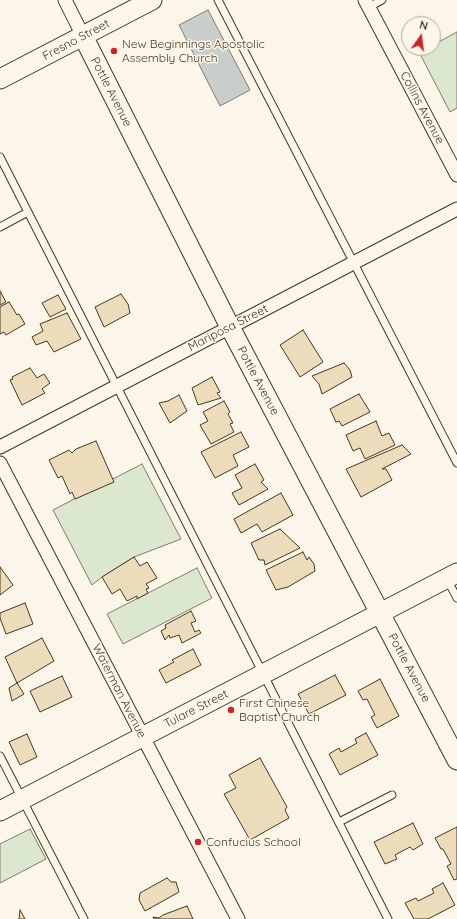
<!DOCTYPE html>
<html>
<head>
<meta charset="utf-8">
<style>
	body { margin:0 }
	#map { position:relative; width:457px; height:919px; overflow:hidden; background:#fbf6e9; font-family:Quicksand,sans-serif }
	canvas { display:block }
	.north { position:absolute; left:401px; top:16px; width:40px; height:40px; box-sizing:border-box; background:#fbf6e9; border:1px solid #b4a999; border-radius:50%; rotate:14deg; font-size:11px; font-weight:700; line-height:16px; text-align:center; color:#4a3520 }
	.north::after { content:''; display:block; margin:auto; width:14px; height:18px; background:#c62828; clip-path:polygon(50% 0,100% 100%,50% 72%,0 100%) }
</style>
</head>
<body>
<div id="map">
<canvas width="457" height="919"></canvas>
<div class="north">N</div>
</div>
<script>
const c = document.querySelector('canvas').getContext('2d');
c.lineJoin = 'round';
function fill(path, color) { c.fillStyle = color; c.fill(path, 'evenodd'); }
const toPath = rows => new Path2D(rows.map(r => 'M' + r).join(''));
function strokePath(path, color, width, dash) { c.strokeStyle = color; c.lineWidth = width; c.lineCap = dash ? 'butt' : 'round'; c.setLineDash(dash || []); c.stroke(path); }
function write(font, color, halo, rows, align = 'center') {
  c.font = font + ' Quicksand,sans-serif'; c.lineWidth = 3; c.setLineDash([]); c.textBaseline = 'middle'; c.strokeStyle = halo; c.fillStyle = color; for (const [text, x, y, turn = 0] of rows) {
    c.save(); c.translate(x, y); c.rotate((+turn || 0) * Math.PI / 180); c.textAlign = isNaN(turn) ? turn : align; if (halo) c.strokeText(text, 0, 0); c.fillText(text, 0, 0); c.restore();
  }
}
const green = toPath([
	[457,32,457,108,450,112,419,52,427,48,433,48,433,45,457,32],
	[142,464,181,539,134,557,102,577,92,585,53,510,142,464],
	[197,568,212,598,123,644,107,614,197,568],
	[30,829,46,859,0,883,0,844,30,829]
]);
const water = toPath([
	[208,10,250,90,220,106,179,25,208,10]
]);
const building = toPath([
	[0,291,6,302,0,305,0,291],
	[121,294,128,304,130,313,104,327,95,307,121,294],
	[58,295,66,309,50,317,42,303,58,295],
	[9,302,17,315,19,314,25,324,6,335,4,332,0,334,0,307,9,302],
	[67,313,81,339,54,352,47,341,36,345,32,337,43,331,40,324,67,313],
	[303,330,323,362,300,377,280,345,303,330],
	[344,363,350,370,352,377,322,394,319,384,312,376,344,363],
	[30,368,37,378,44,374,50,383,42,389,45,393,22,405,10,380,13,379,12,377,30,368],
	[212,377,220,392,217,393,221,398,198,405,192,388,212,377],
	[359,394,370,412,342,426,339,421,336,422,330,409,359,394],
	[179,395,187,411,170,423,159,403,168,401,179,395],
	[224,401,230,412,228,414,233,423,230,424,234,432,211,444,200,425,208,421,203,412,224,401],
	[376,421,382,436,389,433,395,445,365,459,360,448,353,451,346,435,376,421],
	[241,432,249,447,233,455,238,466,215,478,201,452,241,432],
	[96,441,114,482,75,499,72,492,70,494,62,476,58,478,49,460,69,450,72,453,76,449,96,441],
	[402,445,411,454,382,469,386,469,392,480,361,497,346,469,402,445],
	[255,464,264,480,261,482,268,489,239,505,232,493,242,488,235,475,255,464],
	[281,493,293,515,262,532,257,524,241,533,234,519,281,493],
	[280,529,300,548,265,565,264,560,259,560,251,543,280,529],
	[303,552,307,560,309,557,314,564,315,571,288,587,276,590,266,570,303,552],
	[134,557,140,566,147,562,157,578,146,584,149,588,146,589,148,593,137,599,137,596,127,601,120,589,112,594,102,577,134,557],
	[0,567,13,585,0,595,0,567],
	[25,603,33,624,6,634,0,618,0,613,25,603],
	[191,611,196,621,191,623,195,632,199,630,201,633,182,643,179,635,170,638,169,635,165,640,161,631,166,628,165,625,191,611],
	[42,638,54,661,17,683,5,657,42,638],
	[193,649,201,665,166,683,159,670,174,662,172,660,193,649],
	[335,675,346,695,309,714,298,694,335,675],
	[62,676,72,697,40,712,30,691,62,676],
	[380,679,399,716,377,728,371,717,375,715,367,699,363,700,358,691,380,679],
	[17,683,24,694,12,701,9,688,17,683],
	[366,733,378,755,340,775,329,754,339,748,341,752,357,743,355,739,366,733],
	[27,734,37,757,20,765,9,742,27,734],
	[260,758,287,807,285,810,289,818,250,840,224,794,236,788,229,775,260,758],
	[413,823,423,844,413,850,410,847,395,855,397,859,385,864,374,842,413,823],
	[457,827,457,879,454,880,447,866,451,864,443,849,441,849,435,838,457,827],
	[167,878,171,882,176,882,179,892,145,911,139,900,140,893,167,878],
	[443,883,455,905,428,919,414,919,405,903,416,898,418,901,434,893,432,889,443,883],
	[187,906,193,919,154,919,153,917,159,918,163,915,187,906],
	[20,910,25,919,19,919,20,910]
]);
const lane = toPath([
	[218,0,457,463],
	[369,7,382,0],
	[0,157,388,919],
	[0,227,28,212],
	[447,579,457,598],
	[0,756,84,919],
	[339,822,392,795]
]);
const street = toPath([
	[65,0,83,36],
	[365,0,457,175],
	[0,447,457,209],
	[0,463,238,919]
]);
const secondary = toPath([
	[83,36,230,327,457,760],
	[0,79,152,0],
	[0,811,457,573]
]);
const markers = [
	[114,51,4,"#c62828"],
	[231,710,4,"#c62828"],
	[198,842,4,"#c62828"]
];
const streetNames = [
	["Fresno Street",76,40,-28],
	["Pottle Avenue",111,92,63],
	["Collins Avenue",422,108,62],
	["Mariposa Street",228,328,-27],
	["Pottle Avenue",258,381,62],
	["Pottle Avenue",409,668,62],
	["Waterman Avenue",119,691,63],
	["Tulare Street",196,709,-27]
];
const poiNames = [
	["New Beginnings Apostolic",122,44],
	["Assembly Church",122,58],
	["First Chinese",239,703],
	["Baptist Church",239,717],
	["Confucius School",206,842]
];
fill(green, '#dce7d0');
strokePath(green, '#887966', 1);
fill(water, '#c9cecd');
strokePath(water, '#887966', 1);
fill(building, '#ecdcbc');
strokePath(building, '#4a3520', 1);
strokePath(lane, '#4a3520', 9);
strokePath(street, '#4a3520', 15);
strokePath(secondary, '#4a3520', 21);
strokePath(lane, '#fbf6e9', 7);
strokePath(street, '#fbf6e9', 13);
strokePath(secondary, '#fbf6e9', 19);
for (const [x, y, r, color] of markers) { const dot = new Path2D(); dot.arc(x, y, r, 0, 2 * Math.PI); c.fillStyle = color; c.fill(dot); strokePath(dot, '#fbf6e9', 1.5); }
write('12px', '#4a3520', '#fbf6e9', streetNames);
write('12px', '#4a3520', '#fbf6e9', poiNames, 'left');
</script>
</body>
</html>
